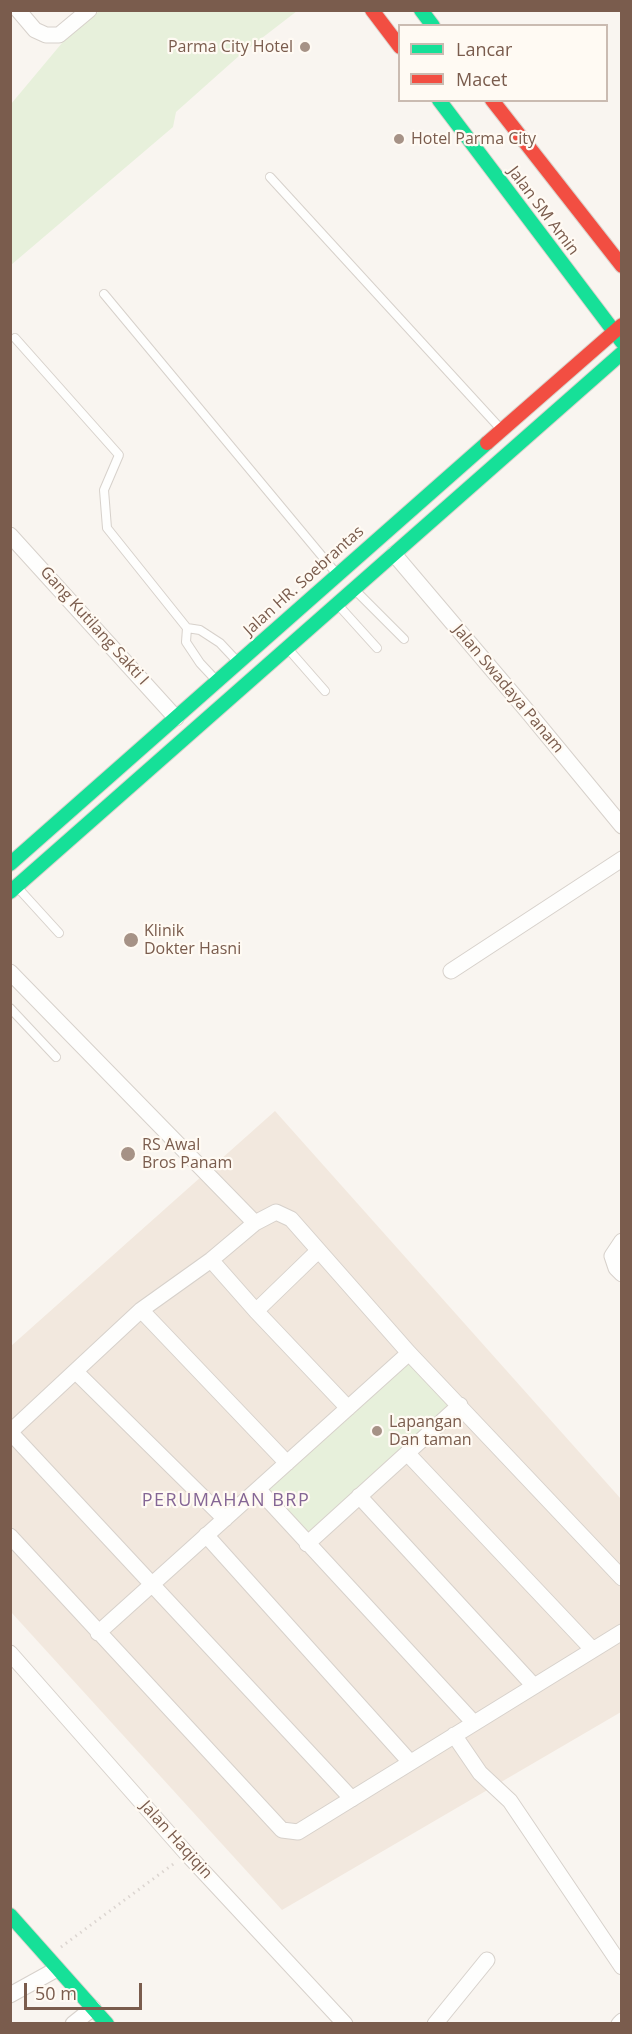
<!DOCTYPE html>
<html>
<head>
<meta charset="utf-8">
<style>
	body { margin:0 }
	#map { position:relative; width:632px; height:2034px; overflow:hidden; background:#f9f5f0; font-family:"Open Sans",sans-serif }
	canvas { display:block }
	.frame { position:absolute; inset:0; border:12px solid #7a5c4d; pointer-events:none }
	.legend { position:absolute; left:398px; top:24px; width:210px; height:78px; box-sizing:border-box; background:#fffaf3; border:2px solid #cabbb1; margin:0; padding:8px 10px; list-style:none; font-size:18px; color:#7a5c4d }
	.legend li { display:flex; align-items:center; gap:12px; height:30px }
	.legend b { width:30px; border:2px solid #cabbb1 }
	.scale { position:absolute; left:24px; top:1983px; width:118px; height:27px; box-sizing:border-box; border:3px solid #7a5c4d; border-top:0; padding-left:8px; font-size:18px; line-height:21px; white-space:nowrap; color:#7a5c4d; -webkit-text-stroke:4px #fffaf3; paint-order:stroke }
</style>
</head>
<body>
<div id="map">
<canvas width="632" height="2034"></canvas>
<div class="frame"></div>
<ul class="legend">
<li><b style="height:8px;background:#16e098"></b>Lancar</li>
<li><b style="height:8px;background:#f24e42"></b>Macet</li>
</ul>
<div class="scale">50 m</div>
</div>
<script>
const c = document.querySelector('canvas').getContext('2d');
c.lineJoin = 'round';
function fill(path, color) { c.fillStyle = color; c.fill(path, 'evenodd'); }
const toPath = rows => new Path2D(rows.map(r => 'M' + r).join(''));
function strokePath(path, color, width, dash) { c.strokeStyle = color; c.lineWidth = width; c.lineCap = dash ? 'butt' : 'round'; c.setLineDash(dash || []); c.stroke(path); }
function write(font, color, halo, rows, align = 'center') {
  c.font = font + ' "Open Sans",sans-serif'; c.lineWidth = 4.5; c.setLineDash([]); c.textBaseline = 'middle'; c.strokeStyle = halo; c.fillStyle = color; for (const [text, x, y, turn = 0] of rows) {
    c.save(); c.translate(x, y); c.rotate((+turn || 0) * Math.PI / 180); c.textAlign = isNaN(turn) ? turn : align; if (halo) c.strokeText(text, 0, 0); c.fillText(text, 0, 0); c.restore();
  }
}
const residential = toPath([
	[275,1111,621,1499,621,1712,282,1910,11,1612,11,1346]
]);
const green = toPath([
	[99,11,297,11,240,55,176,112,173,127,11,265,11,104,67,37],
	[409,1353,460,1405,307,1544,258,1489]
]);
const path = toPath([
	[61,1947,176,1862]
]);
const lane = toPath([
	[270,177,499,427],
	[104,294,336,573],
	[15,338,119,455,104,490,107,528,187,628,186,642,200,663,214,678],
	[357,592,404,639],
	[340,607,377,648],
	[187,628,200,630,220,643,235,659],
	[290,651,325,691],
	[18,888,59,933],
	[10,1008,56,1057]
]);
const street = toPath([
	[18,10,35,30,46,35,59,35,89,10],
	[10,535,176,718],
	[394,554,528,712,622,826],
	[451,971,622,859],
	[10,972,255,1223],
	[622,1241,612,1256,616,1268,622,1274],
	[211,1260,256,1311,348,1408],
	[141,1310,287,1463],
	[256,1311,318,1251],
	[76,1372,225,1519],
	[10,1432,141,1310,211,1260,255,1223,276,1212,291,1219,409,1353,622,1578],
	[10,1432,352,1799],
	[407,1453,592,1649],
	[258,1489,474,1723],
	[359,1496,534,1686],
	[206,1535,410,1762],
	[10,1536,282,1830,298,1832,622,1632],
	[307,1544,460,1405],
	[98,1633,409,1353],
	[10,1653,187,1854,345,2024],
	[454,1735,480,1773,510,1801,622,1967],
	[10,1995,57,1969],
	[73,2024,93,2008],
	[435,2024,487,1960],
	[619,2024,622,2021]
]);
const fast = toPath([
	[421,10,433,26],
	[439,100,622,342],
	[10,864,487,443],
	[10,892,622,353],
	[10,1915,107,2024]
]);
const jam = toPath([
	[372,10,400,47],
	[492,100,622,266],
	[487,443,622,325]
]);
const markers = [
	[305,47,6,"#a69286"],
	[399,139,6,"#a69286"],
	[131,940,8,"#a69286"],
	[128,1154,8,"#a69286"],
	[377,1431,6,"#a69286"]
];
const poiNames = [
	["Parma City Hotel",293,47,"right"],
	["Hotel Parma City",411,139],
	["Klinik",144,931],
	["Dokter Hasni",144,949],
	["RS Awal",142,1145],
	["Bros Panam",142,1163],
	["Lapangan",389,1422],
	["Dan taman",389,1440]
];
const streetNames = [
	["Jalan SM Amin",543,211,53],
	["Jalan HR. Soebrantas",304,581,-42],
	["Gang Kutilang Sakti I",94,626,48],
	["Jalan Swadaya Panam",508,689,50],
	["Jalan Haqiqin",176,1840,48]
];
const neighbourhoodNames = [
	["PERUMAHAN BRP",226,1501]
];
fill(residential, '#f2e8de');
fill(green, '#e7f0db');
strokePath(lane, '#d7d1cb', 10);
strokePath(street, '#d7d1cb', 17);
strokePath(fast, '#d9d2cb', 16);
strokePath(jam, '#d9d2cb', 16);
strokePath(path, '#dcd5d0', 3, [1.5, 4.5]);
strokePath(lane, '#fefefd', 8);
strokePath(street, '#fefefd', 15);
strokePath(fast, '#16e098', 14);
strokePath(jam, '#f24e42', 14);
for (const [x, y, r, color] of markers) { const dot = new Path2D(); dot.arc(x, y, r, 0, 2 * Math.PI); c.fillStyle = color; c.fill(dot); strokePath(dot, '#fffaf3', 2); }
write('16px', '#7a5c4d', '#fffaf3', poiNames, 'left');
write('16px', '#7a5c4d', '#fffaf3', streetNames);
c.letterSpacing = '1.5px';
write('18px', '#846695', '#fffaf3', neighbourhoodNames);
c.letterSpacing = '0px';
</script>
</body>
</html>
